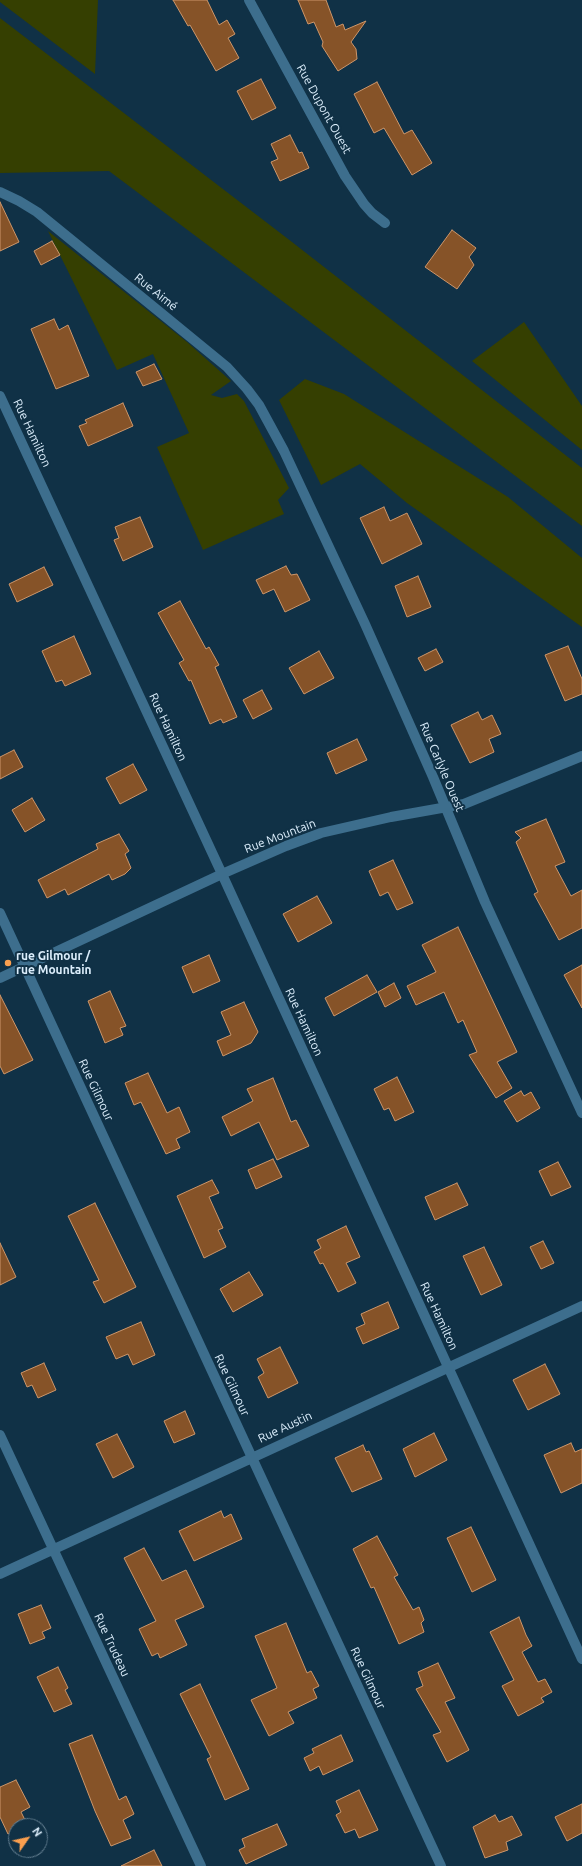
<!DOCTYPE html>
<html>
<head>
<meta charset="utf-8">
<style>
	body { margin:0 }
	#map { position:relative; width:582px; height:1866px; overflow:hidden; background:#103146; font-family:Ubuntu,sans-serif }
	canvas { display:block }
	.north { position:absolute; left:8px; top:1818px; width:40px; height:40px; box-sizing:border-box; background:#103146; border:1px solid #627d8f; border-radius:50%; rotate:56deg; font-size:11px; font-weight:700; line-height:16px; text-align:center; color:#dceefc }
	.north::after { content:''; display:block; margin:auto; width:14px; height:18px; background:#fa9f4f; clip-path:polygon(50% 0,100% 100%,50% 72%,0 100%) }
</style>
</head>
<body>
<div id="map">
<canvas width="582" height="1866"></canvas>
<div class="north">N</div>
</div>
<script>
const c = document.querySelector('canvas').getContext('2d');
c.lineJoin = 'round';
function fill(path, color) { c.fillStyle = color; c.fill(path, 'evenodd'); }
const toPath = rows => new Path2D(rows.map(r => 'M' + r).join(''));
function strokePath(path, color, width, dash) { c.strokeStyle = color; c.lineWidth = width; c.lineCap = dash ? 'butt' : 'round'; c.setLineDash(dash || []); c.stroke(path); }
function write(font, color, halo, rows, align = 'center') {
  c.font = font + ' Ubuntu,sans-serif'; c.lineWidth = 4; c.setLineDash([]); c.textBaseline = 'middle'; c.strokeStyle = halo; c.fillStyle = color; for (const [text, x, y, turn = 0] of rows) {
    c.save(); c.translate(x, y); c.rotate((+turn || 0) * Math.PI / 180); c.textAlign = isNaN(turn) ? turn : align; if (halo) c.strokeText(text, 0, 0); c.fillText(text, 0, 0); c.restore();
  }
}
const green = toPath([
	[0,0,98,0,95,74,0,2],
	[0,18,292,242,582,468,582,526,109,171,0,173],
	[48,231,187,342,231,381,211,395,222,398,237,394,244,401,289,488,278,500,284,514,203,550,157,447,189,433,153,354,117,370],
	[524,322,582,406,582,450,472,361],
	[305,379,344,394,508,497,582,558,582,627,407,503,360,464,321,485,279,400]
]);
const building = toPath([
	[173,0,207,0,219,25,227,20,235,34,228,38,239,58,216,71,190,25,188,26,173,0],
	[298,0,326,0,336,27,343,24,345,30,366,21,351,42,356,49,357,59,338,71,322,46,323,42,314,22,308,24,298,0],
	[261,79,276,108,252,120,237,91,261,79],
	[377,82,404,134,412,130,432,163,412,175,384,128,374,133,354,94,377,82],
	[290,135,299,153,302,152,309,168,280,181,271,162,278,159,271,144,290,135],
	[0,202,19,242,0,251,0,202],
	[452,230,476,248,469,257,474,265,457,289,425,267,452,230],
	[52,241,60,255,41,265,34,251,52,241],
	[54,319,59,330,68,325,89,376,56,389,31,329,54,319],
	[154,364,162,379,143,386,136,372,154,364],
	[123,403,133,426,88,446,79,426,87,423,85,420,123,403],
	[384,507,390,521,407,513,422,544,382,564,360,518,384,507],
	[140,517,153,547,123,561,114,540,119,538,115,527,140,517],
	[286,566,291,575,297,574,310,600,285,612,274,589,263,594,256,580,286,566],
	[44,567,53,585,17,602,9,584,44,567],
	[418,576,431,607,407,617,395,586,418,576],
	[180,601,206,649,209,647,219,665,215,667,237,717,223,723,221,719,210,724,191,680,189,681,179,663,184,660,158,613,180,601],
	[74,636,91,674,65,686,62,680,56,682,42,651,74,636],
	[568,646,582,679,582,694,565,701,545,655,568,646],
	[436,649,443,662,425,671,418,658,436,649],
	[319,651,334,678,304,694,289,668,319,651],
	[262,690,272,709,253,719,243,700,262,690],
	[478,712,482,720,492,715,501,734,489,739,494,752,470,763,451,725,478,712],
	[357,739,367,760,336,774,327,753,357,739],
	[14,750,23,767,0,779,0,757,14,750],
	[133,764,147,790,120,804,106,778,133,764],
	[32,798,45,820,25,832,12,810,32,798],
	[546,819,565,862,555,866,571,896,582,890,582,928,559,940,534,894,538,892,516,842,521,838,515,832,546,819],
	[119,834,129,851,125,854,131,868,125,874,112,880,109,874,68,895,65,889,47,898,38,880,98,849,96,844,119,834],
	[393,860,413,903,397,910,388,892,380,896,369,871,393,860],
	[317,896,332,923,298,942,283,914,317,896],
	[458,927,517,1052,497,1062,512,1088,496,1098,469,1055,477,1052,463,1020,458,1023,444,992,416,1005,407,986,436,972,422,945,458,927],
	[209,955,220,981,193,993,182,967,209,955],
	[582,965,582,1008,564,975,582,965],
	[367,975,377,992,334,1016,325,998,367,975],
	[394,983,401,998,385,1007,378,992,394,983],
	[110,991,126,1026,120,1028,123,1035,105,1043,88,1001,110,991],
	[0,995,33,1060,4,1074,0,1066,0,995],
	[244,1002,258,1032,251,1043,223,1056,217,1041,231,1035,221,1012,244,1002],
	[148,1073,167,1113,179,1107,190,1132,176,1139,180,1148,166,1154,141,1102,134,1105,125,1083,148,1073],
	[397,1077,414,1112,395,1121,389,1108,384,1110,374,1089,397,1077],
	[273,1078,291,1122,296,1120,309,1146,277,1160,259,1122,231,1136,222,1117,253,1101,247,1089,273,1078],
	[521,1091,524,1096,531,1092,540,1108,517,1122,504,1101,521,1091],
	[273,1159,282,1177,256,1189,248,1170,273,1159],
	[558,1162,571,1187,551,1196,539,1171,558,1162],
	[212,1180,219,1193,209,1197,223,1228,218,1230,226,1247,204,1258,177,1196,212,1180],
	[457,1183,468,1205,435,1220,425,1197,457,1183],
	[95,1203,136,1287,104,1303,93,1282,99,1280,68,1216,95,1203],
	[346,1226,360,1257,346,1263,356,1283,338,1292,323,1263,320,1264,314,1252,321,1248,317,1240,346,1226],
	[543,1241,554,1263,541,1269,530,1247,543,1241],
	[0,1243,16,1277,0,1285,0,1243],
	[484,1247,502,1285,481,1295,463,1256,484,1247],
	[249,1272,263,1295,233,1312,220,1289,249,1272],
	[388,1302,399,1328,363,1344,356,1328,365,1324,361,1314,388,1302],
	[141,1322,155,1355,133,1365,128,1354,116,1359,106,1337,141,1322],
	[280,1347,298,1383,268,1398,258,1377,264,1373,257,1359,280,1347],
	[44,1363,56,1390,38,1398,32,1385,27,1387,21,1373,44,1363],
	[545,1364,560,1394,528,1410,513,1380,545,1364],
	[185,1411,195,1434,174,1443,164,1421,185,1411],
	[434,1433,447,1460,415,1477,403,1449,434,1433],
	[117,1434,134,1467,113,1478,96,1444,117,1434],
	[571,1443,575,1452,582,1449,582,1483,561,1493,544,1455,571,1443],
	[363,1445,366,1452,369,1451,382,1479,352,1492,335,1458,363,1445],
	[221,1511,224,1518,231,1514,242,1539,194,1561,179,1531,221,1511],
	[471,1527,496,1580,472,1592,447,1538,471,1527],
	[377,1536,398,1575,394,1577,413,1610,419,1607,424,1620,421,1623,424,1632,399,1644,374,1587,371,1588,353,1549,377,1536],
	[144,1548,162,1581,186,1570,204,1607,175,1620,187,1645,160,1658,158,1653,152,1656,139,1629,156,1621,124,1558,144,1548],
	[41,1605,51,1628,42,1632,45,1638,30,1644,18,1614,41,1605],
	[519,1617,526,1635,532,1646,522,1652,538,1682,545,1679,552,1692,541,1698,544,1702,518,1716,502,1686,514,1680,490,1632,519,1617],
	[286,1623,307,1673,311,1671,319,1686,313,1689,317,1698,288,1712,294,1723,269,1736,251,1700,277,1688,255,1636,286,1623],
	[438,1663,455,1698,445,1702,469,1750,447,1762,433,1735,441,1732,416,1689,423,1686,418,1672,438,1663],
	[58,1667,68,1688,65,1690,72,1704,54,1712,37,1677,58,1667],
	[200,1684,249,1789,225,1800,207,1759,211,1757,180,1694,200,1684],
	[92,1735,119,1800,126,1796,134,1814,123,1820,131,1838,111,1846,95,1811,69,1744,92,1735],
	[341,1735,353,1761,323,1775,319,1766,310,1771,304,1758,314,1753,312,1749,341,1735],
	[16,1780,30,1807,21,1812,27,1824,16,1826,16,1830,8,1834,0,1817,0,1787,16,1780],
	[359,1790,378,1830,359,1838,355,1829,345,1833,336,1815,341,1812,336,1801,359,1790],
	[582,1804,582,1833,567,1841,555,1817,582,1804],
	[495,1815,499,1822,512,1816,522,1835,506,1842,508,1850,485,1858,473,1827,495,1815],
	[277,1824,287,1845,246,1864,239,1850,245,1847,242,1839,277,1824],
	[154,1850,162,1866,121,1866,154,1850]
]);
const street = toPath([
	[249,0,345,176,364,204,372,213,385,223],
	[0,192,19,201,37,212,145,300,227,367,247,389,259,405,284,451,365,624,433,777,485,902,582,1113],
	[0,396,222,874,582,1659],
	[0,913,441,1866],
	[0,978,222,874,286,846,321,833,391,817,464,804,582,756],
	[0,1435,201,1866],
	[0,1574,582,1306]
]);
const markers = [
	[8,963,4,"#fa9f4f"]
];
const streetNames = [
	["Rue Dupont Ouest",324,109,61],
	["Rue Aimé",156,292,39],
	["Rue Hamilton",32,433,65],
	["Rue Hamilton",168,727,65],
	["Rue Carlyle Ouest",442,767,67],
	["Rue Mountain",280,836,-21],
	["Rue Hamilton",304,1022,65],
	["Rue Gilmour",96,1090,65],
	["Rue Hamilton",439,1316,65],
	["Rue Gilmour",232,1385,65],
	["Rue Austin",285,1427,-25],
	["Rue Trudeau",112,1645,65],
	["Rue Gilmour",368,1678,65]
];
const poiNames = [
	["rue Gilmour /",16,956],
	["rue Mountain",16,970]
];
fill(green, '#353f01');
fill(building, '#865328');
strokePath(building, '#cd966a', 1);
strokePath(street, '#3d6e8d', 10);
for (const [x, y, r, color] of markers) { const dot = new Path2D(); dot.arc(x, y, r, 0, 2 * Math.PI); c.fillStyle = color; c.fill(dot); strokePath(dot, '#103146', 1.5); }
write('12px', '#dceefc', '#103146', streetNames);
write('bold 12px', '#dceefc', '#103146', poiNames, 'left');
</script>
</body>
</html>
